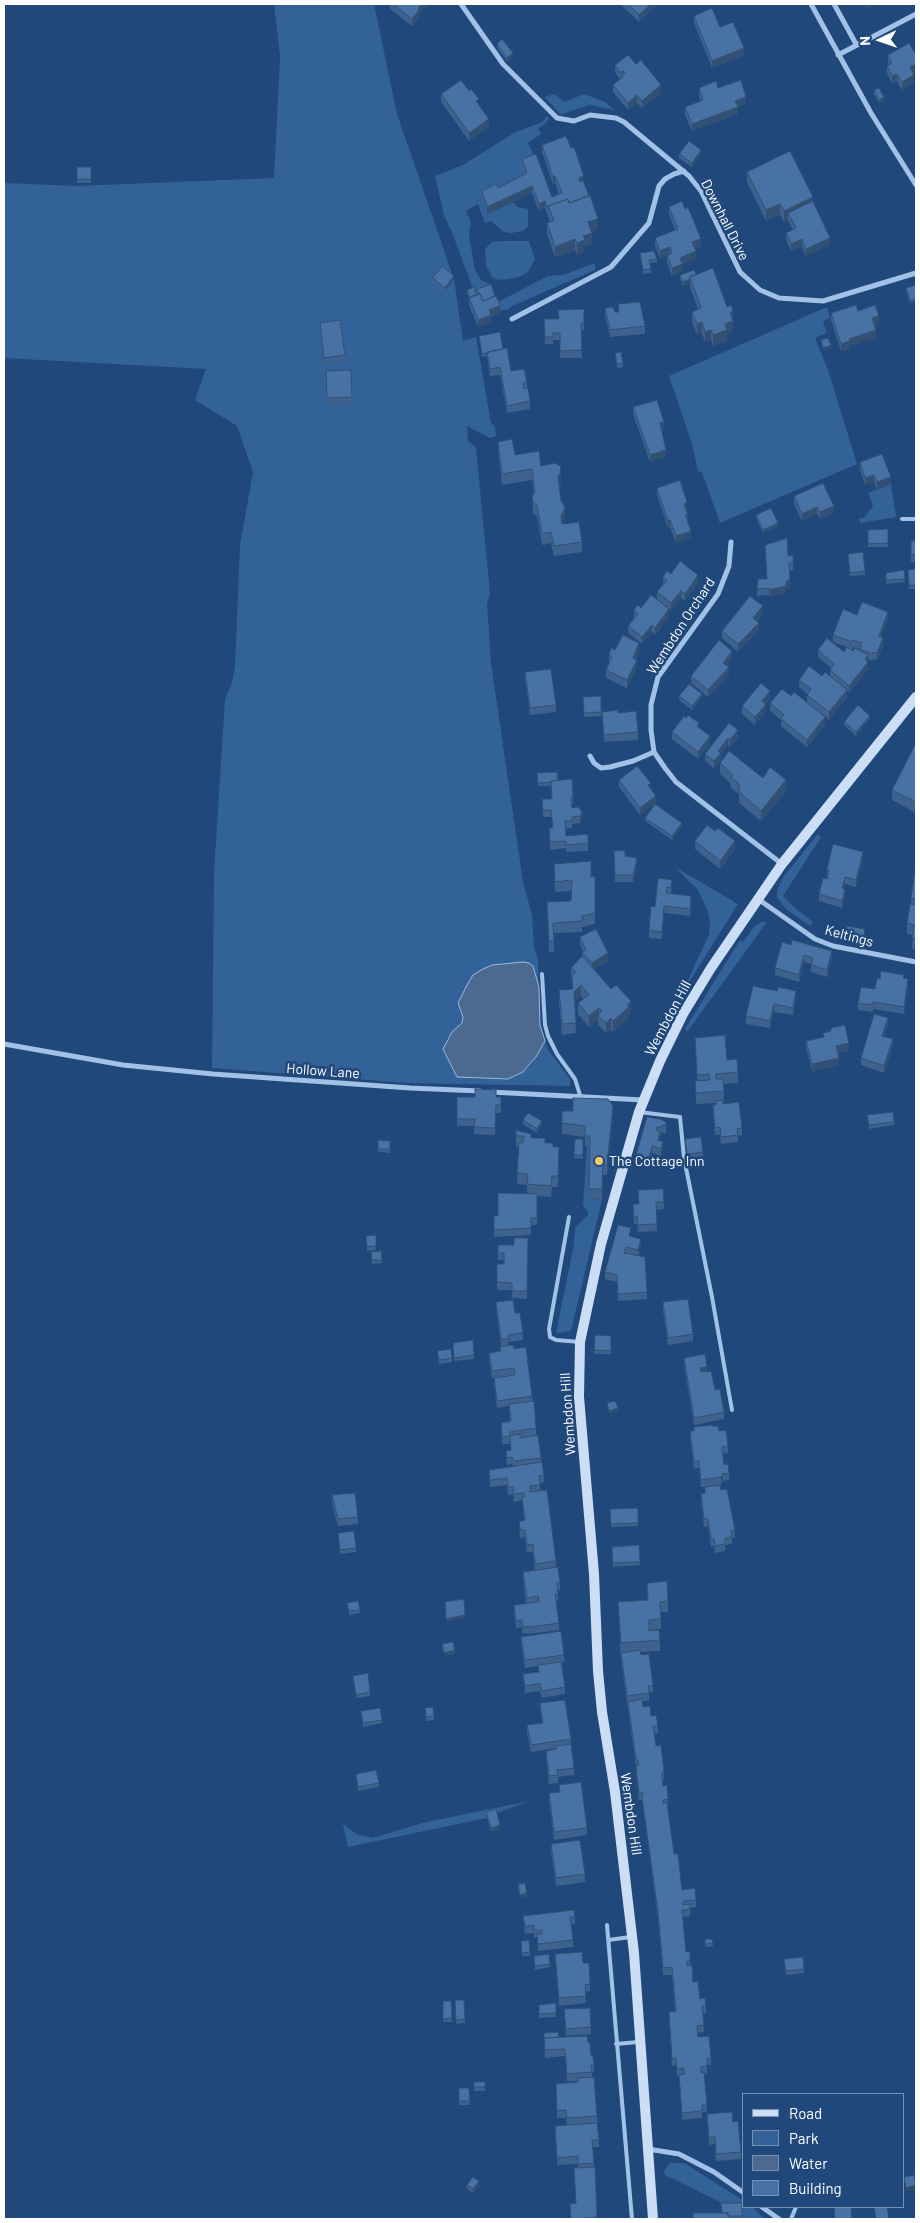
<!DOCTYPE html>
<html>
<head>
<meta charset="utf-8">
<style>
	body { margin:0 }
	#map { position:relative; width:920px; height:2223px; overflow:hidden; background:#20487b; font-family:Barlow,sans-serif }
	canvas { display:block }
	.frame { position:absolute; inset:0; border:5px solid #fff; pointer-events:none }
	.legend { position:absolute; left:742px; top:2093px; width:162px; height:115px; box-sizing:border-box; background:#20487b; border:1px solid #7991b0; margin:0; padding:6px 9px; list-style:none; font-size:15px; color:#fff }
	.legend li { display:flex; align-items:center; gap:10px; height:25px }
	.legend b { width:25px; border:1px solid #7991b0 }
	.north { position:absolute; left:855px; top:15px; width:50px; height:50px; -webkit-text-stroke:4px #20487b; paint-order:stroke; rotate:267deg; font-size:14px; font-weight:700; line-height:20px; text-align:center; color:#fff }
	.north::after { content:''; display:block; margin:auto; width:18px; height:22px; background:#fff; clip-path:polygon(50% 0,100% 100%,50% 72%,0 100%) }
</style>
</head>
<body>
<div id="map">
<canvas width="920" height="2223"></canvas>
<div class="frame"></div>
<ul class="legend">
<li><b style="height:6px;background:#ccdef5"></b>Road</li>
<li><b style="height:14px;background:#336299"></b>Park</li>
<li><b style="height:14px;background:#4c6a90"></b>Water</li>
<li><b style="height:14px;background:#4872a4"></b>Building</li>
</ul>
<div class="north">N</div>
</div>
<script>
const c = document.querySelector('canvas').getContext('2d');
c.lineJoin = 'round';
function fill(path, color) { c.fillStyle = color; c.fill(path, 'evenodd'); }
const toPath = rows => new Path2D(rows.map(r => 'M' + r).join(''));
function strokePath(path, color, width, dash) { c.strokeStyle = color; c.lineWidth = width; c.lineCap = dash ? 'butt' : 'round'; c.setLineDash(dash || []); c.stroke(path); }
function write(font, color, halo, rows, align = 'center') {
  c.font = font + ' Barlow,sans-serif'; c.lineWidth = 5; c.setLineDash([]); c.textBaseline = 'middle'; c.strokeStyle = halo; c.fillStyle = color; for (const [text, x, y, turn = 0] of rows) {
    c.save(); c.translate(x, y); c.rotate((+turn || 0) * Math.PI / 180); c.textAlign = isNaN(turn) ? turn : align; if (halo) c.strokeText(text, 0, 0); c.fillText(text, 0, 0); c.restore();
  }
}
const green = toPath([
	[274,4,374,4,397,114,454,279,463,341,476,337,491,423,495,427,496,436,490,438,467,426,468,441,476,448,490,594,487,604,491,663,523,882,532,915,534,948,538,960,539,987,533,966,523,962,515,963,462,996,459,1003,463,1017,462,1023,447,1039,457,1077,488,1079,508,1079,523,1072,531,1065,545,1041,548,1050,570,1079,570,1086,408,1083,212,1068,214,874,225,699,232,683,235,666,240,545,253,472,237,426,195,400,206,369,4,358,4,183,77,186,274,178,280,56],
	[554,94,564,102,584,94,605,102,615,110,589,105,562,114,559,113,545,97],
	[547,116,549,118,546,123,538,129,541,134,528,143,536,161,527,180,491,212,514,202,517,207,528,209,528,226,523,231,511,233,504,232,491,221,485,223,478,204,466,211,471,222,469,235,475,270,481,280,487,283,491,288,480,301,475,303,474,291,453,235,444,215,435,176,463,165,514,133,542,122],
	[501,241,529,241,535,259,528,272,519,277,508,279,498,280,492,277,486,265,485,249,492,242],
	[592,264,595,264,595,270,512,306,508,310,499,310,496,303,548,276,563,275],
	[827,307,830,317,823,322,827,333,815,338,828,370,857,464,720,523,702,472,698,471,692,444,669,376],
	[891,484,896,517,860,523,859,518,864,518,873,506,868,493],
	[818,834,821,837,783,896,795,908,813,922,810,926,786,909,777,897,777,890,784,876],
	[675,867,738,904,681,995,709,935,710,925,708,912,698,890],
	[761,922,767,922,687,1032,685,1029,740,940,743,942,753,928],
	[827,932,834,934,871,941,870,947,834,939,826,936],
	[587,1147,590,1147,589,1199,602,1200,571,1331,556,1333,574,1244,575,1228,588,1215,588,1212,583,1205],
	[530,1801,496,1813,487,1818,348,1847,343,1824,358,1835,373,1838,422,1823],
	[670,2163,684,2163,744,2201,744,2207,752,2207,765,2219,742,2219,721,2207,720,2202,665,2175,664,2171]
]);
const water = toPath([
	[523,962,529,963,533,966,539,987,540,1025,545,1041,536,1057,523,1072,508,1079,457,1077,443,1049,452,1032,462,1023,463,1017,458,1003,467,985,473,975,481,970,492,965,523,962]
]);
const lane = toPath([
	[902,519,916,519],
	[542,974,545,1025,548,1036,557,1054,575,1079,580,1095],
	[639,1112,680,1117,684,1158,712,1297,732,1410],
	[569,1217,549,1329,550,1337,556,1340,580,1342],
	[607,1925,632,2219],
	[608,1940,631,1937],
	[616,2044,638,2042],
	[791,2219,796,2207]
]);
const street = toPath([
	[461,4,503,64,557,118,574,121,590,115,616,118,624,122,689,176,701,191,740,272,760,290,779,298,823,301,916,273],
	[811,4,871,113,916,185],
	[834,4,856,44],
	[838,55,916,14],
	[512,319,611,267,649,223,659,186,665,179,674,174,684,171],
	[654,752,651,730,651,705,658,677,718,594,729,566,731,542],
	[590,756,594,763,601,768,610,767,633,761,654,752,665,768,676,782,782,864],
	[758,899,815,939,833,946,916,962],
	[4,1044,123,1065,213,1074,410,1088,480,1091],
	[491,1092,643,1100],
	[648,2149,679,2154,714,2172,744,2193],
	[762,2207,779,2219]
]);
const secondary = toPath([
	[653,2219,634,1953,615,1792,602,1712,598,1671,594,1574,579,1397,580,1342,601,1244,639,1112,660,1061,683,1014,711,968,782,864,916,697]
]);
const wall = toPath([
	[390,4,429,4,419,14,419,18,412,26,390,9],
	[620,4,656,4,656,6,639,22],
	[694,16,720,27,744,56,712,68,694,23],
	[497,44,513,57,507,61,497,48],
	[916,48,916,71,913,73,914,83,902,90,897,81,892,84,887,73,887,66,889,64,888,62,888,55,916,55],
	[636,64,661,93,642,108,637,103,628,110,613,92,613,85,620,79,615,72,615,65],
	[699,88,718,88,746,104,738,107,738,114,692,131,685,115,685,107,701,101,699,96],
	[874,90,884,101,879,103,874,94],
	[469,91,479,105,489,127,469,141,441,102,441,94],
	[542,145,584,183,598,229,592,232,592,244,585,246,585,251,577,254,575,250,555,257,547,234,547,223,550,222,545,208,539,211,532,193,487,214,482,198,482,191,498,188,525,174,522,167,522,159,552,197,559,194,555,183,553,184,542,152],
	[679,154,701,154,692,167,679,158],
	[77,167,91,167,91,183,77,183],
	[747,172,813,201,830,245,806,256,802,246,791,251,786,240,786,233,793,230,788,220,784,222,780,214,766,221,747,182],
	[669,207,701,246,695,248,696,259,682,264,682,271,672,276,667,263,667,256,660,259,655,245,655,238,675,230,669,214],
	[640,253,657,259,657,262,650,263,651,273,643,274],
	[696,274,727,307,733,311,733,332,727,334,727,341,713,346,711,340,705,342,702,333,697,335,692,322,692,312,698,309,690,287,690,283,683,286,680,279,680,275],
	[433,278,454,279,445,291,433,282],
	[916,285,910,304,906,291,906,288],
	[477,289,500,313,491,317,491,322,478,327,469,305,469,298,467,293,467,290,476,295,478,295],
	[618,304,645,326,645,334,610,337,605,315,605,308,615,312,618,312],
	[584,309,584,330,581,330,582,358,560,358,560,340,553,340,553,344,545,344,544,319,558,319],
	[858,311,879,324,874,325,876,338,850,346,850,349,841,351,831,320,831,313],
	[320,323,345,355,345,362,324,365,320,330],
	[479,336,503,349,511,371,527,382,527,389,530,401,530,409,507,413,500,375,490,376,487,356,482,357],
	[615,353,623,363,623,367,617,368],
	[326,371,352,397,352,404,327,405],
	[633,407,664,429,661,430,666,457,650,462,633,414],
	[498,442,515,455,541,466,561,478,560,485,559,486,561,501,565,518,562,524,582,542,582,552,554,556,551,543,542,545,537,516,533,514,532,496,534,493,532,480,502,485,498,452],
	[860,462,891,484,877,490,874,482,865,485,860,470],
	[657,488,687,510,686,510,691,538,676,543,670,527,668,528,657,495],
	[794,496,834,513,820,519,817,514,802,521,794,504],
	[756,515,778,527,763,533,756,518],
	[888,529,888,547,868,547,868,530],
	[911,541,916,541,916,562,911,562],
	[765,545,788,556,793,555,793,570,790,571,790,587,786,589,786,593,769,597,769,595,757,596,758,579,767,579],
	[848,557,865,571,865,575,850,576],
	[916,569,916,589,909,589,908,570],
	[904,570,905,582,886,584,886,573],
	[671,574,698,582,685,601,681,598,671,610,657,600,657,592,663,584,663,577],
	[641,608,669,616,655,635,652,632,642,644,628,633,628,626,634,618,634,610],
	[763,613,757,621,759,630,738,652,722,638,722,631],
	[857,615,888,620,881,637,883,646,877,660,873,659,872,661,868,659,868,669,849,693,847,691,847,697,829,720,807,702,807,694,799,687,799,680,822,676,830,676,830,670,831,668,818,657,818,650,844,652,847,647,833,642,833,635],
	[853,647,860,650,860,651,853,651,850,649,852,650],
	[615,650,639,650,636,659,637,667,627,688,606,678,606,670,609,662,609,655],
	[732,658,726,666,729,675,708,697,691,683,691,676],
	[525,672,556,705,556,712,530,715,525,679],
	[601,696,601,716,584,717,583,697],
	[679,696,702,697,692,710,679,700],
	[770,698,766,704,766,711,755,725,742,714,742,706],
	[770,703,825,724,807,747,781,726,781,720,770,711],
	[602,712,618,713,638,732,638,740,604,742],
	[686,718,699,728,710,743,698,759,672,739,672,732],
	[870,719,856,736,844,725,844,722],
	[738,730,738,738,730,747,728,745,721,754,721,760,714,768,705,761,705,754],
	[916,743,916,813,892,800,892,790],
	[720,763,763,778,786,791,761,821,739,803,739,794,731,788,731,784,720,774],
	[537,773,558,780,573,797,573,804,571,804,572,808,579,807,582,821,580,823,572,824,572,828,566,829,566,836,588,834,588,851,566,852,566,848,550,850,549,828,553,828,551,817,543,817,542,799,551,799,551,786,538,786],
	[619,780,651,788,656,803,640,815,619,787],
	[645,818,682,827,672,840,645,821],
	[695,841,735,849,720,869,695,849],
	[614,851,625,856,637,865,633,882,615,882],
	[863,859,856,887,845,884,844,889,845,897,842,908,819,901,819,894,827,877,827,869],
	[554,864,591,877,595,876,595,924,582,927,582,932,554,933,554,952,549,952,547,902,571,901,572,891,555,892],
	[916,872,916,950,912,949,913,935,907,934,907,923,911,904,911,898],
	[658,878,672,887,671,893,691,903,690,916,664,913,662,939,649,938,649,930,655,907],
	[845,932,865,933,864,939,845,936],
	[580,937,608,961,594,969,631,1012,629,1014,629,1018,613,1032,611,1029,606,1033,598,1025,598,1020,589,1027,578,1014,578,1003,583,999,581,996,575,1002,576,1033,562,1035,559,1001,559,990,572,989,571,968,582,957,582,952,583,952,580,945],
	[782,942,832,958,827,977,811,972,811,964,804,962,799,982,775,975,775,968],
	[904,978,908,986,904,1014,873,1009,873,1012,858,1010,858,1003,875,989,880,979],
	[753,986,796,998,793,1015,774,1012,770,1028,746,1024,746,1016],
	[888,1025,884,1036,893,1046,884,1073,861,1065,861,1058],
	[831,1028,849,1051,838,1053,839,1065,812,1071,806,1048,806,1041,823,1037,823,1033,831,1031],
	[695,1038,727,1060,738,1072,738,1083,724,1084,724,1102,723,1102,723,1104,742,1128,742,1135,738,1136,738,1142,721,1144,720,1135,715,1135,713,1113,713,1105,716,1105,716,1103,696,1104,695,1081,697,1081],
	[457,1097,501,1097,501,1113,496,1113,495,1135,474,1134,474,1126,457,1126],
	[562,1111,613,1116,607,1175,603,1175,602,1200,589,1199,590,1147,585,1146,585,1137,562,1134],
	[867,1115,894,1122,894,1125,869,1129],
	[647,1117,666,1122,666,1133,661,1133,661,1136,660,1135,659,1141,663,1149,661,1156,652,1153,649,1166,636,1162,636,1155],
	[523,1120,542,1124,537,1133,523,1124],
	[516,1130,553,1147,559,1158,558,1187,552,1187,551,1197,537,1196,537,1225,531,1225,531,1235,494,1237,494,1216,498,1216,527,1194,527,1185,517,1184,519,1147,516,1147],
	[575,1139,583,1139,583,1159,574,1158],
	[685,1139,703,1152,703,1156,687,1158],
	[378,1140,390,1141,390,1153,378,1152],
	[638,1190,664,1202,664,1209,656,1210,657,1231,638,1232,637,1224,634,1224,633,1204,639,1204],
	[376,1235,376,1250,367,1251,366,1236],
	[631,1237,641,1247,639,1256,647,1292,647,1299,618,1301,617,1282,605,1279,605,1272],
	[528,1238,527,1299,512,1298,512,1290,497,1290,497,1264,504,1264,504,1260,498,1260,498,1245,514,1245],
	[371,1252,382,1260,382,1263,372,1264],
	[496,1302,515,1313,523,1333,523,1340,508,1342,508,1346,514,1349,532,1396,536,1428,536,1435,541,1458,541,1463,544,1475,544,1482,540,1483,540,1491,556,1561,556,1568,560,1583,560,1590,558,1591,558,1601,556,1601,559,1623,559,1630,529,1634,522,1633,522,1627,516,1628,514,1613,514,1605,526,1604,523,1579,523,1572,535,1570,533,1552,527,1552,525,1537,520,1538,519,1522,524,1521,522,1500,514,1502,513,1494,508,1495,507,1485,490,1487,489,1470,513,1466,512,1464,507,1465,506,1458,506,1451,511,1450,510,1439,510,1444,502,1444,501,1430,501,1423,510,1421,509,1406,497,1408,494,1385,494,1378,492,1378,489,1360,489,1353,500,1351,500,1347,501,1346,496,1309],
	[663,1302,693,1334,693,1341,668,1345,663,1310],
	[595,1335,611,1336,611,1354,594,1354],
	[453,1343,474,1355,474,1359,454,1361],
	[437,1351,452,1358,452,1362,439,1364],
	[684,1358,715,1390,724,1412,724,1419,694,1425,684,1365],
	[712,1426,719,1431,728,1446,728,1453,722,1454,724,1465,729,1473,729,1480,723,1481,721,1485,720,1485,721,1490,735,1530,735,1538,732,1538,732,1544,725,1545,725,1551,715,1553,714,1546,711,1547,708,1526,704,1527,701,1501,701,1494,705,1493,705,1487,701,1487,699,1468,694,1469,690,1438,690,1431,694,1431,694,1427],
	[332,1495,358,1517,358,1524,338,1526,332,1503],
	[638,1508,638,1526,611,1527,610,1509],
	[338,1533,356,1548,356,1552,340,1554],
	[639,1545,640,1565,613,1567,612,1547],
	[647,1583,668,1601,668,1612,661,1612,661,1629,649,1630,660,1640,660,1651,640,1652,641,1655,653,1685,653,1692,649,1693,649,1701,643,1701,643,1707,658,1726,658,1733,654,1733,656,1746,664,1772,664,1779,663,1780,663,1786,668,1799,668,1806,667,1806,674,1854,682,1890,696,1900,696,1907,690,1908,690,1916,683,1917,686,1952,690,1961,693,1982,700,1999,706,2006,706,2013,703,2013,704,2032,697,2033,698,2037,711,2058,711,2065,707,2065,707,2074,704,2074,707,2112,702,2112,702,2118,682,2120,679,2076,677,2076,676,2065,672,2066,669,2019,669,2012,675,2012,672,1975,663,1975,658,1919,642,1800,639,1800,636,1773,636,1766,621,1660,618,1602,647,1600],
	[347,1603,360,1610,360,1613,349,1615],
	[521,1637,564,1655,564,1662,562,1663,565,1687,565,1694,542,1698,540,1691,525,1693,523,1674,538,1672,538,1666,525,1668,521,1644],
	[353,1676,370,1692,370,1696,356,1698],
	[540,1703,571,1739,571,1744,574,1768,574,1775,558,1777,558,1783,549,1784,546,1758,546,1751,556,1750,556,1748,531,1752,527,1733,527,1725,542,1723,540,1710],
	[425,1708,434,1716,434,1720,426,1721],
	[361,1711,382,1720,382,1723,363,1727],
	[356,1774,379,1783,379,1787,358,1791],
	[559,1785,587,1828,587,1835,554,1840,549,1800,549,1793,559,1792],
	[486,1812,500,1829,491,1831,486,1815],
	[551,1844,585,1874,585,1882,556,1886,551,1851],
	[523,1916,575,1917,575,1924,571,1924,573,1940,573,1947,538,1951,537,1937,534,1938,534,1933,525,1934],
	[705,1939,712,1939,713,1946,705,1947],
	[521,1941,530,1952,530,1956,522,1956],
	[555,1954,590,1984,590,1991,585,1992,586,2003,559,2006],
	[534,1956,550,1964,550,1967,535,1970],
	[784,1962,804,1969,804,1973,786,1975],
	[455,2000,464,2000,465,2023,456,2024],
	[443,2001,451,2001,452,2022,443,2022],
	[556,2003,556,2017,539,2018,539,2005],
	[564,2009,591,2027,591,2034,566,2036],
	[544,2033,559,2037,588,2042,594,2065,594,2072,592,2072,592,2077,597,2116,599,2140,599,2147,593,2147,594,2167,595,2167,597,2219,571,2219,570,2204,576,2203,574,2168,578,2168,578,2164,557,2165,555,2126,567,2125,566,2118,557,2118,556,2084,577,2082,577,2081,567,2081,565,2056,545,2058],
	[474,2082,485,2082,485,2091,474,2091],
	[459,2088,469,2088,470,2105,459,2105],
	[707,2114,733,2122,741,2152,741,2159,716,2161,715,2144,709,2145],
	[467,2185,479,2185,473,2193,467,2189],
	[742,2203,742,2219,693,2219,722,2213]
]);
const shadedWall = toPath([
	[422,4,429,4,419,14,419,18,412,26,412,19,418,9],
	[651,4,656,4,656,6,639,22,639,15],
	[865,4,875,4,865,9],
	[744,48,744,56,712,68,712,61],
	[513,53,513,57,507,61,507,58],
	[916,64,916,71,910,75,910,67],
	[897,74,897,81,892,84,892,76],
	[914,75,914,83,902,90,902,82],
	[661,85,661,93,642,108,642,101],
	[637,95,637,103,628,110,628,103],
	[746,97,746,104,735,108,735,101],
	[884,97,884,101,879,103,879,100],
	[738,107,738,114,692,131,692,124],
	[489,119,489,127,469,141,469,133],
	[701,150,701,154,692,167,692,163],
	[555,176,555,183,553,184,553,177],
	[584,176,584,184,579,186,579,178],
	[532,186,532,193,487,214,487,207],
	[813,197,813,208,788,213,788,220,784,222,784,211],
	[545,201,545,208,539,211,539,204],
	[780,204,780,214,766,221,766,210],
	[598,219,598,229,588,233,588,222],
	[592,233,592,244,585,246,585,251,577,254,577,243,583,236],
	[830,238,830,245,806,256,806,249],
	[575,239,575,250,555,257,555,247],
	[701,239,701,246,692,249,692,242],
	[802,239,802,246,791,251,791,244],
	[670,247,670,255,660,259,660,251],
	[696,251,696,259,680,265,680,258],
	[682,264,682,271,672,276,672,268],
	[454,276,454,279,445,291,445,288],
	[690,279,690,283,683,286,683,282],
	[916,299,916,302,910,304,910,301],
	[500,306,500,313,491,317,491,322,478,327,478,320,489,310],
	[733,311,733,332,727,334,727,341,713,346,713,335,725,324,730,313],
	[879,316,879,324,872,326,872,318],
	[702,322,702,333,697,335,697,324],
	[711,330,711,340,705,342,705,332],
	[876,330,876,338,850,346,850,349,841,351,841,344,849,339],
	[831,345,831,348,823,351,823,348],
	[664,422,664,429,660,430,660,423],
	[666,450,666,457,650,462,650,455],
	[561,467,560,485,558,487,558,476],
	[874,475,874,482,865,485,865,478],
	[891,477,891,484,877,490,877,482],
	[687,502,687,510,684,511,684,504],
	[834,506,834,513,820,519,820,512],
	[565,507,565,518,561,527,561,516],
	[817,507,817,514,802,521,802,514],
	[670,520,670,527,668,528,668,521],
	[778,523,778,527,763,533,763,530],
	[691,531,691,538,676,543,676,536],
	[698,575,698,582,685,601,685,594],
	[790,579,790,587,786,589,786,593,769,597,769,590],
	[681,591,681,598,671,610,671,603],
	[763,606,763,613,753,625,753,618],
	[669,609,669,616,655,635,655,628],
	[888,612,888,620,879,644,879,636],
	[759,623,759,630,738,652,738,644],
	[652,625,652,632,642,644,642,637],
	[883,638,883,646,877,660,877,653],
	[639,643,639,650,633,665,633,658],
	[732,651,732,658,723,670,723,663],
	[868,655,868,669,849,693,849,686],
	[637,660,637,667,627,688,627,680],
	[729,667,729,675,708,697,708,690],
	[847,690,847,697,829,720,829,712],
	[770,691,770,698,762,708,762,701],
	[702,694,702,697,692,710,692,706],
	[766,704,766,711,755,725,755,717],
	[870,716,870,719,856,736,856,732],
	[825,717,825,724,807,747,807,740],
	[738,730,738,738,730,747,730,740],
	[710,736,710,743,698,759,698,752],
	[728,738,728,745,721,754,721,760,714,768,714,761,718,751],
	[786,780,786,791,761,821,761,811],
	[656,796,656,803,640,815,640,808],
	[582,813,582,821,580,823,580,816],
	[682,823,682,827,672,840,672,836],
	[735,841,735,849,720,869,720,861],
	[863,852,863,859,856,887,856,880],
	[637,858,637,865,633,882,633,875],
	[845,877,845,884,842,896,842,888],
	[845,889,845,897,842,908,842,901],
	[664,906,664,913,662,939,662,932],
	[832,951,832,958,827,977,827,970],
	[608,953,608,961,592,971,592,963],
	[804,955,804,962,799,982,799,975],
	[908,979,908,986,904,1014,904,1007],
	[581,985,581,996,574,1003,574,992],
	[796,991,796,998,793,1015,793,1008],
	[631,1001,631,1012,629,1014,629,1018,613,1032,613,1021,627,1005],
	[774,1004,774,1012,770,1028,770,1021],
	[599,1008,599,1016,598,1015,598,1020,589,1027,589,1016],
	[611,1018,611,1029,606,1033,606,1023],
	[888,1018,888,1025,882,1043,882,1036],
	[893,1039,893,1046,884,1073,884,1066],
	[849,1043,849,1051,836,1054,836,1046],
	[839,1058,839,1065,812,1071,812,1064],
	[613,1106,613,1116,607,1175,607,1165],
	[542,1121,542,1124,537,1133,537,1129],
	[663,1142,663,1149,661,1156,661,1149],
	[652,1146,652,1153,649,1166,649,1159],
	[641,1239,641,1247,638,1257,638,1250],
	[707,1367,707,1374,700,1376,700,1368],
	[618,1408,618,1412,609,1414,609,1411],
	[723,1474,723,1481,721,1485,721,1477],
	[465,1615,465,1618,446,1622,446,1619],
	[455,1650,455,1654,444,1656,444,1653],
	[500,1825,500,1829,491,1831,491,1828],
	[527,1893,527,1897,520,1898,520,1895],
	[479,2181,479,2185,473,2193,473,2189],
	[916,2185,916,2189,906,2191,906,2188]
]);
const building = toPath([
	[393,4,422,4,418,9,419,10,412,19,393,4],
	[628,4,651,4,639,15,628,4],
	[712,8,720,27,733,22,744,48,712,61,694,16,712,8],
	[502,39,513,53,507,58,497,44,502,39],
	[909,43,916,55,916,64,910,67,914,75,902,82,897,74,892,76,887,66,892,63,888,55,909,43],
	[628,55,636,64,641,60,661,85,642,101,637,95,628,103,613,85,623,77,622,75,625,73,623,71,621,73,615,65,628,55],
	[461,80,469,91,471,89,479,99,476,101,489,119,469,133,441,94,461,80],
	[741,80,746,97,735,101,738,107,692,124,685,107,703,100,699,88,716,81,718,88,741,80],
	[879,88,884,97,879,100,874,90,879,88],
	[566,136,571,148,574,147,584,176,579,178,580,182,583,180,589,196,569,203,568,199,548,206,548,209,545,201,539,204,532,186,487,207,482,191,496,184,498,188,527,173,522,159,536,154,552,197,562,193,555,176,553,177,542,145,566,136],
	[689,141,701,150,692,163,679,154,689,141],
	[790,151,813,197,784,211,780,204,766,210,747,172,790,151],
	[77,167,91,167,91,179,77,179,77,167],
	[590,195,598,219,588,222,592,233,583,236,585,240,577,243,575,239,555,247,547,223,554,221,548,206,568,199,569,203,590,195],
	[682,201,685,209,688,207,701,239,692,242,696,251,680,258,682,264,672,268,667,256,672,253,670,247,660,251,655,238,678,229,669,207,682,201],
	[813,201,830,238,806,249,802,239,791,244,786,233,796,228,788,213,813,201],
	[654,251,657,259,649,260,651,269,643,270,640,253,654,251],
	[442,266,454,276,445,288,433,278,442,266],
	[713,268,727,307,731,305,733,311,730,313,733,321,725,324,727,330,713,335,711,330,705,332,702,322,697,324,692,312,701,308,690,277,713,268],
	[694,270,696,274,690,277,690,279,683,282,680,275,694,270],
	[491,284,495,296,483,301,480,294,479,294,477,289,491,284],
	[916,285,916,299,910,301,906,288,916,285],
	[474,287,476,294,470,297,467,290,474,287],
	[480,294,483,301,496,296,500,306,489,310,491,315,478,320,469,298,480,294],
	[640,302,645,326,610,330,605,308,613,307,615,312,619,312,618,304,640,302],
	[856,305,858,311,875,305,879,316,872,318,876,330,849,339,850,341,841,344,831,313,856,305],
	[584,309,584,323,581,323,582,350,560,351,560,333,553,333,553,337,545,337,544,319,559,319,558,310,584,309],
	[340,320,345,355,324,358,320,323,340,320],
	[500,332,503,349,482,354,479,336,500,332],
	[828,338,831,345,823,348,821,340,828,338],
	[507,348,511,371,524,369,527,382,523,383,524,389,528,388,530,401,507,406,500,367,490,369,487,352,507,348],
	[621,352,623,363,617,364,615,353,621,352],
	[351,370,352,397,327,398,326,371,351,370],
	[657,400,664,422,660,423,666,450,650,455,633,407,657,400],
	[512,439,515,455,539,451,541,466,555,463,561,467,560,474,558,476,561,501,565,507,561,516,562,524,579,522,582,542,554,546,551,532,542,534,537,505,533,503,532,496,535,492,532,469,502,474,498,442,512,439],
	[882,454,891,477,877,482,874,475,865,478,860,462,882,454],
	[680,480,687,502,684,504,688,515,685,515,691,531,676,536,670,520,668,521,657,488,680,480],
	[823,483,834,506,820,512,817,507,802,514,794,496,823,483],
	[771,508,778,523,763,530,756,515,771,508],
	[888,529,888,543,868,544,868,530,888,529],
	[787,538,788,556,793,555,793,563,789,563,790,579,786,582,786,586,769,590,769,588,757,589,758,579,767,579,765,545,787,538],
	[911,541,916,541,916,554,911,555,911,541],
	[863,552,865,571,850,573,848,554,863,552],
	[680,561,698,575,685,594,681,591,671,603,657,592,667,580,663,577,667,571,671,574,680,561],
	[916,569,916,585,909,585,908,570,916,569],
	[904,570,905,579,886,580,886,573,904,570],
	[651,595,669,609,655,628,652,625,642,637,628,626,638,614,634,610,638,605,641,608,651,595],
	[750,596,763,606,753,618,759,623,738,644,722,631,750,596],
	[862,602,888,612,879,636,883,638,877,653,873,652,872,654,860,649,862,643,853,640,852,642,833,635,843,609,857,615,862,602],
	[623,635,639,643,633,658,637,660,627,680,606,670,612,657,609,655,611,648,615,650,623,635],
	[827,638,844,652,847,647,853,651,855,648,868,655,865,659,868,662,849,686,830,670,834,664,818,650,827,638],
	[719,640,732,651,723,663,729,667,708,690,691,676,719,640],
	[809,666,822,676,825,672,847,690,829,712,807,695,811,689,799,680,809,666],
	[551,669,556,705,530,708,525,672,551,669],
	[761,683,770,691,762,701,766,704,755,717,742,706,761,683],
	[689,684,702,694,692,706,679,696,689,684],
	[782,689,791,696,794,692,825,717,807,740,781,719,784,715,770,703,782,689],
	[601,696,601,712,584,713,583,697,601,696],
	[858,705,870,716,856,732,844,722,858,705],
	[618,710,618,713,636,711,638,732,604,735,602,712,618,710],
	[688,715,699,723,697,726,710,736,698,752,672,732,684,716,686,718,688,715],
	[729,723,738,730,730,740,728,738,718,751,721,753,714,761,705,754,729,723],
	[916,743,916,802,892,790,916,743],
	[729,751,763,778,770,767,786,780,761,811,739,792,739,784,731,777,733,775,720,763,729,751],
	[637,766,651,783,648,785,656,796,640,808,619,780,637,766],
	[557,772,558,780,551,781,551,782,538,783,537,773,557,772],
	[572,779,573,797,571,797,572,808,579,807,582,813,580,816,572,817,572,821,565,821,566,836,588,834,588,843,566,845,566,841,550,842,549,828,553,828,551,810,543,810,542,799,552,799,551,781,572,779],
	[655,804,682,823,672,836,645,818,655,804],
	[707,825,715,831,718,828,735,841,720,861,695,841,707,825],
	[833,844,863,852,856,880,845,877,842,888,845,889,842,901,819,894,823,878,827,879,829,870,827,869,833,844],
	[625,850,625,856,637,858,633,875,615,875,614,851,625,850],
	[591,861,591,877,595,876,595,913,582,916,582,921,553,923,554,941,549,942,547,902,571,901,572,880,555,882,554,864,591,861],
	[915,871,916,872,916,899,911,898,915,871],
	[658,878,672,880,671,888,667,887,666,893,691,896,690,909,664,906,662,932,649,930,651,906,655,907,658,878],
	[910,904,916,905,916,939,912,938,914,925,907,923,910,904],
	[847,926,865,929,864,936,845,932,847,926],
	[596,929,608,953,592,963,582,952,586,950,580,937,596,929],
	[792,940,832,951,827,970,811,965,813,958,804,955,799,975,775,968,782,942,791,945,792,940],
	[582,956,611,989,616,985,631,1001,627,1005,629,1007,613,1021,611,1018,606,1023,598,1015,602,1011,599,1008,589,1016,578,1003,589,995,581,985,574,992,576,1023,562,1024,559,990,573,989,572,976,576,972,571,968,582,956],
	[881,971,904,975,903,978,908,979,904,1007,873,1002,873,1005,858,1003,861,987,875,989,877,978,880,979,881,971],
	[753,986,777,991,778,987,796,991,793,1008,774,1004,770,1021,746,1016,753,986],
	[874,1014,888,1018,882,1036,893,1039,884,1066,861,1058,874,1014],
	[845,1025,849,1043,836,1046,839,1058,812,1064,806,1041,824,1037,823,1033,831,1031,831,1028,845,1025],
	[725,1035,727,1060,737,1059,738,1072,716,1074,716,1079,723,1079,724,1091,696,1093,695,1081,710,1080,709,1074,697,1075,695,1038,725,1035],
	[475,1089,496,1090,496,1097,501,1097,501,1105,496,1105,495,1128,474,1127,475,1119,457,1119,457,1097,475,1097,475,1089],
	[573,1098,608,1099,613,1106,607,1165,603,1165,602,1189,589,1189,590,1136,585,1136,585,1126,562,1123,562,1111,573,1111,573,1098],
	[723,1100,723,1104,739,1102,742,1128,737,1129,738,1135,721,1137,720,1127,715,1128,713,1105,716,1105,716,1101,723,1100],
	[893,1112,894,1122,869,1125,867,1115,893,1112],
	[528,1113,542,1121,537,1129,523,1120,528,1113],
	[647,1117,660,1119,666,1122,666,1125,661,1126,661,1128,657,1127,656,1130,660,1132,658,1140,663,1142,661,1149,652,1146,649,1159,636,1155,647,1117],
	[516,1130,531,1134,531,1138,545,1138,545,1143,553,1143,553,1147,559,1147,558,1176,552,1176,551,1186,527,1184,528,1174,517,1173,519,1143,523,1143,524,1136,516,1136,516,1130],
	[701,1137,703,1152,687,1154,685,1139,701,1137],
	[575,1139,583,1139,583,1155,574,1155,575,1139],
	[378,1140,390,1141,390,1149,378,1149,378,1140],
	[663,1189,664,1202,656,1202,657,1224,638,1225,637,1216,634,1217,633,1204,639,1204,638,1190,663,1189],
	[498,1193,537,1194,537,1218,531,1218,531,1228,494,1230,494,1216,498,1216,498,1193],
	[618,1225,631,1228,629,1236,641,1239,638,1250,626,1247,624,1253,645,1257,647,1292,618,1294,617,1275,605,1272,618,1225],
	[376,1235,376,1246,367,1247,366,1236,376,1235],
	[514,1238,528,1238,527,1291,512,1291,512,1283,497,1282,497,1264,504,1264,504,1253,498,1253,498,1245,514,1245,514,1238],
	[381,1251,382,1260,372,1260,371,1252,381,1251],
	[688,1299,693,1334,668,1338,663,1302,688,1299],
	[513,1300,515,1313,520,1313,523,1333,508,1335,508,1339,501,1339,496,1302,513,1300],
	[595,1335,611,1336,611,1351,594,1350,595,1335],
	[473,1340,474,1355,454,1358,453,1343,473,1340],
	[513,1345,514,1349,526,1347,532,1396,497,1401,494,1378,515,1375,514,1368,492,1371,489,1353,501,1351,500,1347,513,1345],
	[451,1349,452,1358,439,1360,437,1351,451,1349],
	[705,1354,707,1367,700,1368,701,1372,711,1371,715,1390,720,1389,724,1412,694,1418,684,1358,705,1354],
	[534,1401,536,1428,510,1432,510,1436,502,1437,501,1423,511,1421,509,1404,534,1401],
	[615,1401,618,1408,609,1411,607,1403,615,1401],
	[712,1425,712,1426,718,1426,719,1431,726,1430,728,1446,722,1447,724,1465,728,1464,729,1473,723,1474,721,1477,701,1480,699,1461,694,1462,690,1431,694,1431,694,1427,712,1425],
	[520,1434,520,1438,538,1435,541,1458,513,1461,512,1457,507,1458,506,1451,511,1450,510,1436,520,1434],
	[542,1462,544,1475,539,1476,540,1485,530,1486,530,1492,547,1490,556,1561,535,1564,533,1544,527,1545,525,1530,520,1530,519,1522,525,1520,522,1497,525,1496,524,1493,514,1494,513,1487,508,1487,507,1478,490,1480,489,1470,542,1462],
	[720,1485,721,1490,727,1489,735,1530,731,1531,732,1537,725,1538,725,1544,715,1546,714,1539,711,1539,708,1519,704,1519,701,1494,705,1493,705,1487,720,1485],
	[355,1493,358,1517,338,1519,332,1495,355,1493],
	[638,1508,638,1523,611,1524,610,1509,638,1508],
	[354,1531,356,1548,340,1550,338,1533,354,1531],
	[639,1545,640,1562,613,1563,612,1547,639,1545],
	[558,1567,560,1583,557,1583,558,1594,555,1594,559,1623,529,1627,522,1626,522,1620,516,1621,514,1605,539,1602,538,1596,527,1598,523,1572,558,1567],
	[667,1581,668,1601,660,1602,661,1619,649,1620,649,1631,659,1630,660,1640,621,1643,618,1602,648,1600,647,1583,667,1581],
	[464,1599,465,1615,446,1619,445,1602,464,1599],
	[358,1601,360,1610,349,1611,347,1603,358,1601],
	[561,1631,564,1655,525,1660,521,1637,561,1631],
	[453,1642,455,1650,444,1653,442,1644,453,1642],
	[640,1650,641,1655,649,1654,653,1685,648,1686,649,1693,627,1696,621,1653,640,1650],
	[561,1662,565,1687,542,1691,540,1683,525,1686,523,1674,539,1672,538,1665,561,1662],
	[368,1673,370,1692,356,1695,353,1676,368,1673],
	[642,1699,643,1707,650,1706,651,1716,656,1715,658,1726,653,1726,656,1746,661,1745,664,1772,662,1773,663,1786,667,1785,668,1799,663,1800,663,1803,667,1803,674,1854,678,1854,682,1890,695,1888,696,1900,683,1901,683,1905,690,1904,690,1909,682,1910,686,1952,690,1952,690,1961,687,1961,687,1966,692,1965,693,1982,698,1981,700,1999,705,1998,706,2006,702,2006,704,2025,697,2026,698,2037,709,2036,711,2058,707,2058,707,2066,701,2067,701,2073,704,2072,707,2105,702,2105,702,2111,682,2113,679,2075,684,2074,684,2068,677,2069,676,2058,672,2059,669,2012,676,2011,672,1967,663,1968,658,1912,642,1797,643,1792,639,1793,636,1766,639,1765,638,1760,636,1760,628,1702,642,1699],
	[565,1700,571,1739,531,1745,527,1725,543,1723,540,1703,565,1700],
	[433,1707,434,1716,426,1717,425,1708,433,1707],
	[380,1708,382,1720,363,1723,361,1711,380,1708],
	[571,1744,574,1768,557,1770,558,1775,549,1776,546,1751,556,1749,556,1746,571,1744],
	[376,1770,379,1783,358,1787,356,1774,376,1770],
	[581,1782,587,1828,554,1832,549,1793,560,1792,559,1785,581,1782],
	[496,1809,500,1825,491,1828,486,1812,496,1809],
	[580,1840,585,1874,556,1878,551,1844,580,1840],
	[525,1883,527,1893,520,1895,518,1884,525,1883],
	[574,1910,575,1917,570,1917,573,1940,538,1944,537,1934,542,1934,542,1930,534,1930,534,1925,525,1927,523,1916,574,1910],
	[705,1939,712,1939,713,1943,705,1944,705,1939],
	[529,1940,530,1952,522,1953,521,1941,529,1940],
	[582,1952,583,1963,589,1963,590,1984,585,1985,586,1996,559,1998,555,1954,582,1952],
	[549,1954,550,1964,535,1966,534,1956,549,1954],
	[803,1957,804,1969,786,1971,784,1959,803,1957],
	[455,2000,464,2000,465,2019,456,2020,455,2000],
	[443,2001,451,2001,452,2018,443,2019,443,2001],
	[556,2003,556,2013,539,2014,539,2005,556,2003],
	[590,2008,591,2027,566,2029,564,2009,590,2008],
	[558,2032,559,2037,544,2038,544,2042,544,2033,558,2032],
	[587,2036,588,2042,590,2042,591,2056,593,2056,594,2065,591,2065,592,2072,567,2074,565,2049,545,2050,544,2038,587,2036],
	[594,2077,597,2116,567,2118,566,2110,557,2111,556,2084,578,2082,577,2078,594,2077],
	[474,2082,485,2082,485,2087,474,2087,474,2082],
	[459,2088,469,2088,470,2101,459,2101,459,2088],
	[732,2112,733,2122,738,2121,741,2152,716,2154,715,2137,709,2137,707,2114,732,2112],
	[597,2123,599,2140,592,2140,594,2163,578,2164,578,2156,557,2158,555,2126,597,2123],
	[595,2167,597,2217,571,2219,570,2204,576,2203,574,2168,595,2167],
	[914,2175,916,2185,906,2188,904,2177,914,2175],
	[473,2177,479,2181,473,2189,467,2185,473,2177],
	[721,2203,742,2203,742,2216,728,2216,728,2213,722,2213,721,2203],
	[834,2207,851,2207,852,2219,835,2219,834,2207],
	[874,2207,887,2207,889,2219,876,2219,874,2207],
	[693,2213,728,2213,728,2219,694,2219,693,2213]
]);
const markers = [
	[599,1161,5,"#f3c963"]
];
const streetNames = [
	["Downhall Drive",725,220,63],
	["Wembdon Orchard",681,626,-57],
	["Keltings",849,936,15],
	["Wembdon Hill",668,1018,-62],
	["Hollow Lane",323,1071,4],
	["Wembdon Hill",568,1414,-94],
	["Wembdon Hill",631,1814,82]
];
const poiNames = [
	["The Cottage Inn",609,1161]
];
fill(green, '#336299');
fill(water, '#4c6a90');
strokePath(water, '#96bce7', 1);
strokePath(lane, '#a2c1e6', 4);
strokePath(street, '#a2c1e6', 5);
strokePath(secondary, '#ccdef5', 10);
fill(wall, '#3e628d');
fill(shadedWall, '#325073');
fill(building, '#4872a4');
strokePath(building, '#325073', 1);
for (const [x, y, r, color] of markers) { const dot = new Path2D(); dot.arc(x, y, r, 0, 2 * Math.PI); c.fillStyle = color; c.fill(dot); strokePath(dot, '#20487b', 2); }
write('14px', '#fff', '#20487b', streetNames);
write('14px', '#fff', '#20487b', poiNames, 'left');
</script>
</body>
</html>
